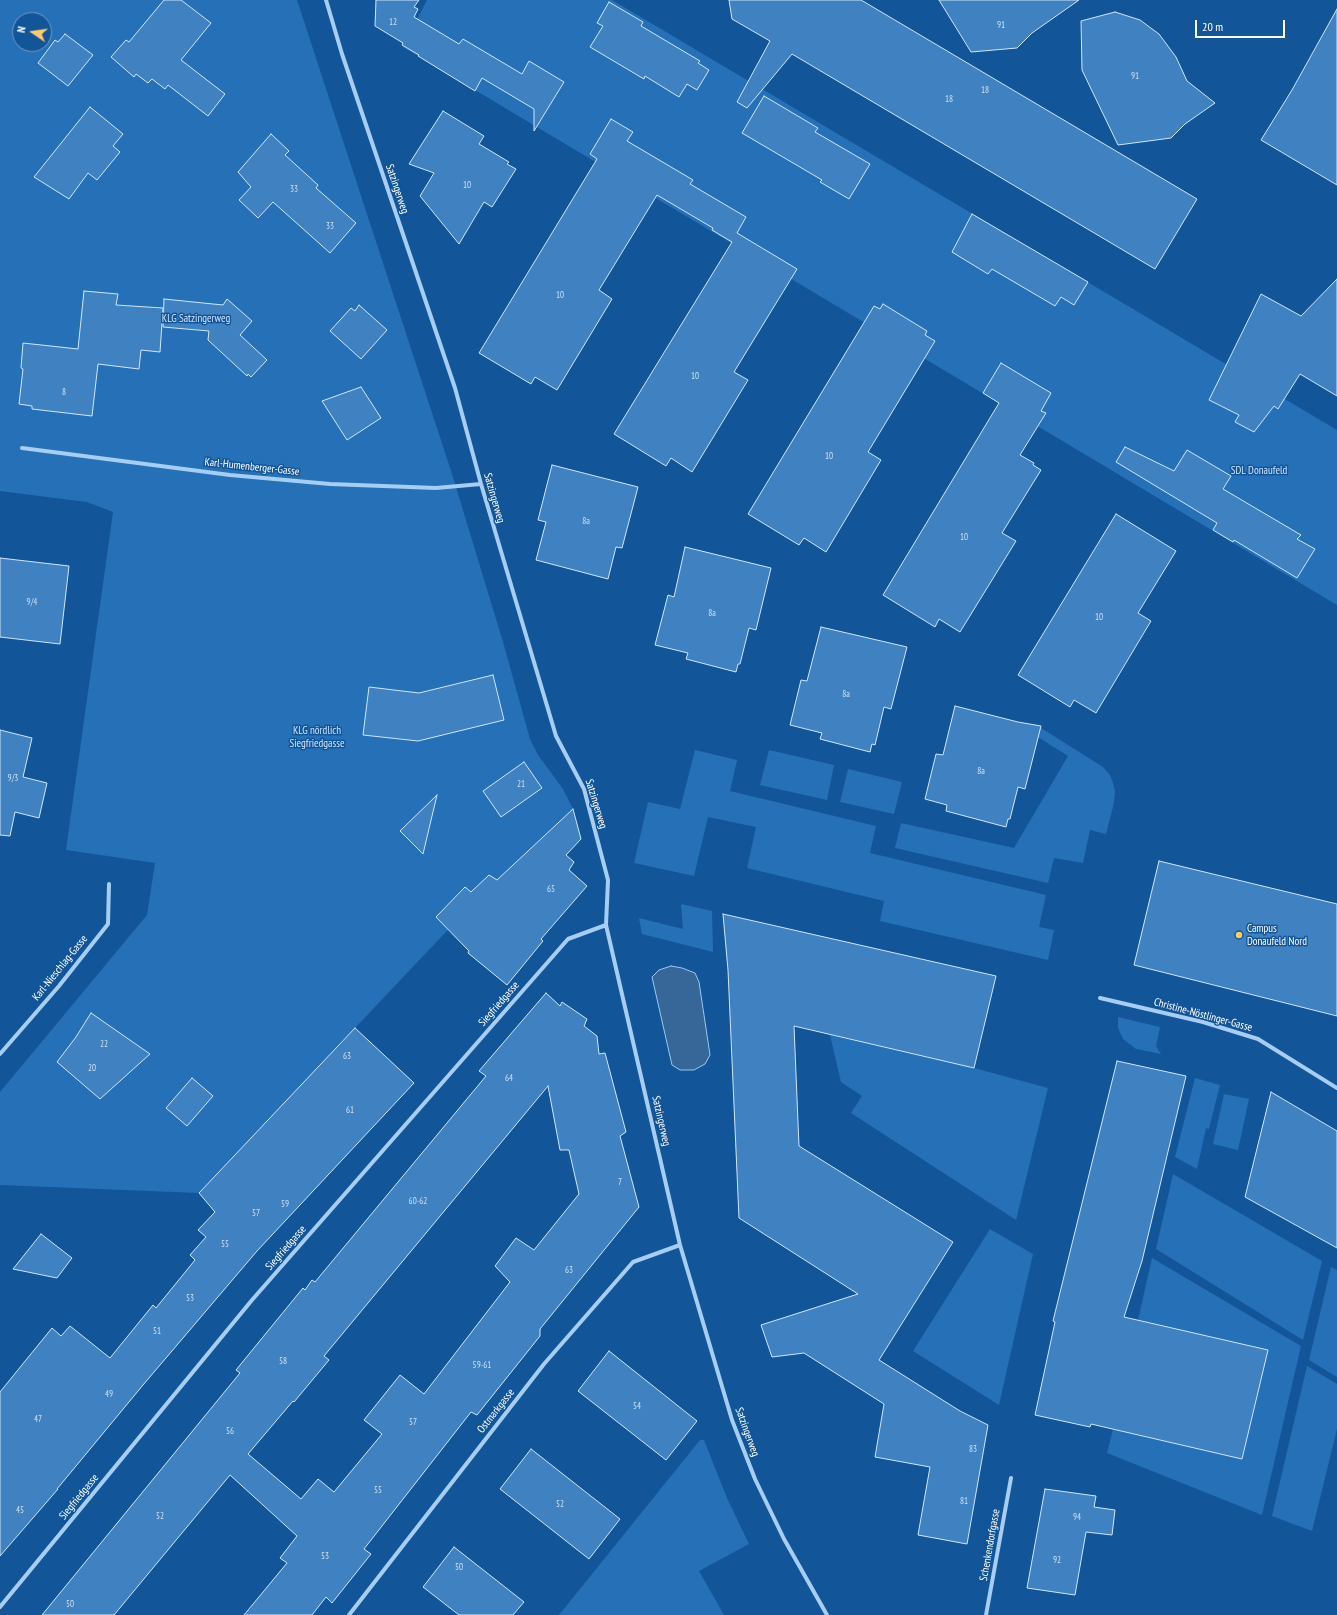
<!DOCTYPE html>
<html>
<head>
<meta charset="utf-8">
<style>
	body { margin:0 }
	#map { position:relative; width:1337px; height:1615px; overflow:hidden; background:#135599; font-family:"PT Sans Narrow",sans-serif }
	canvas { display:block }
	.north { position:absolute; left:12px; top:12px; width:40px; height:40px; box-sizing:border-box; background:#135599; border:1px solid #7199c2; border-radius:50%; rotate:283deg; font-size:11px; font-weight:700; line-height:16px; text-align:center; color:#fff }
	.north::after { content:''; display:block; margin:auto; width:14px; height:18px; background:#ffcb68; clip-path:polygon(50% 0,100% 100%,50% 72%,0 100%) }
	.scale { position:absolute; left:1195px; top:20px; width:90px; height:18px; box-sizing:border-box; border:2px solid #fff; border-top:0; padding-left:5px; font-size:12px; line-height:14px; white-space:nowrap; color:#fff; -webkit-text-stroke:3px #135599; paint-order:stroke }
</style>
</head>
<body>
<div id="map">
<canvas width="1337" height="1615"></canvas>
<div class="north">N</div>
<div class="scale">20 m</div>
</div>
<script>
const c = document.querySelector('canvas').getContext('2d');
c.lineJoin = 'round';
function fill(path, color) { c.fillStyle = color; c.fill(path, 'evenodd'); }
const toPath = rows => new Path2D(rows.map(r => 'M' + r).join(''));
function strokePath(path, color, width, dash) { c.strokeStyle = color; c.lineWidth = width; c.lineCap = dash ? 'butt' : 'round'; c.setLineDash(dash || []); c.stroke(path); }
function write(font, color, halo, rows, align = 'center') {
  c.font = font + ' "PT Sans Narrow",sans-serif'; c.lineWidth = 3; c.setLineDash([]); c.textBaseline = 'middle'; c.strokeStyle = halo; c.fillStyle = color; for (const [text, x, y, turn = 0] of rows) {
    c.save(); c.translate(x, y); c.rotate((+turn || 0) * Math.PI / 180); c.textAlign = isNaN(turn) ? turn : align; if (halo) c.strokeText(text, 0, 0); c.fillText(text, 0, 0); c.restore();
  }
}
const green = toPath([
	[0,0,297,0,452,474,503,642,530,739,538,755,563,789,573,809,518,860,443,935,199,1193,0,1185,0,1092,147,915,155,863,66,850,113,512,87,502,0,491],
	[20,20,44,20,44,44,20,44],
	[427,0,612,0,1337,430,1337,605,403,47],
	[1038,726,1103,767,1110,775,1113,783,1115,791,1114,803,1106,834,1090,830,1083,863,1054,858,1048,883,895,848,901,823,1014,848,1068,756,1038,737],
	[695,750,737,760,730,791,876,826,870,853,1046,895,1039,927,1054,930,1048,960,880,921,884,901,747,868,756,827,708,817,694,876,634,863,648,802,680,809],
	[769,750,834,765,827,800,760,785],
	[848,769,902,782,894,814,840,802],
	[681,904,712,911,713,952,642,934,639,918,683,929],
	[1118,1017,1160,1027,1156,1046,1161,1054,1136,1049,1123,1039,1118,1028],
	[830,1035,974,1068,1048,1088,1016,1220,851,1113,862,1096,841,1082],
	[1195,1078,1220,1085,1209,1129,1206,1128,1197,1169,1175,1157],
	[1224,1094,1249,1099,1238,1150,1213,1144],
	[1173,1174,1322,1261,1303,1340,1156,1249],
	[990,1229,1033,1254,999,1405,913,1351],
	[1152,1258,1301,1346,1262,1515,1107,1453,1113,1429,1242,1459,1268,1350,1138,1320],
	[1331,1267,1337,1270,1337,1377,1309,1360],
	[1307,1366,1337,1384,1337,1429,1312,1531,1272,1516],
	[700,1440,704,1440,727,1498,749,1544,699,1571,724,1615,559,1615]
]);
const water = toPath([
	[671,966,682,968,695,973,699,982,710,1055,705,1064,694,1070,680,1070,672,1065,652,977,659,970,671,966]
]);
const building = toPath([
	[164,0,181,0,211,23,181,60,225,94,208,116,168,85,165,89,152,79,148,83,136,74,134,77,111,57,126,40,129,42,164,0],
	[376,0,419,0,414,7,418,9,414,17,459,44,463,39,522,74,529,61,564,82,534,131,534,109,482,78,475,91,418,56,419,55,402,45,403,43,375,26,376,0],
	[729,0,861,0,1197,199,1155,269,792,54,747,108,737,102,770,41,732,19,729,0],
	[939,0,1079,0,1032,33,1017,48,971,52,939,0],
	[609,2,643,22,641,26,700,61,698,63,709,70,697,90,687,84,679,97,645,76,644,79,590,47,603,26,597,23,609,2],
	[1337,9,1337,185,1261,140,1292,90,1337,9],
	[1115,12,1140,20,1159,34,1176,57,1187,81,1215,103,1185,124,1171,138,1118,145,1082,70,1081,21,1115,12],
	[65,34,93,55,68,86,38,63,55,40,58,42,65,34],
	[764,96,818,128,815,132,870,164,849,199,820,182,822,180,742,133,764,96],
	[90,107,123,134,113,146,120,152,97,180,88,173,69,199,34,177,90,107],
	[443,111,484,136,479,144,509,162,507,164,516,169,492,207,484,202,459,244,420,196,434,173,409,164,443,111],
	[611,119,633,132,627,141,693,180,690,184,746,217,737,233,797,269,734,372,748,380,692,472,671,458,666,466,614,434,732,242,712,230,713,228,657,195,599,290,612,299,557,390,535,377,531,384,479,353,597,159,590,154,611,119],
	[271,134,289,151,285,155,318,185,316,188,356,223,330,253,273,202,258,218,239,200,251,187,238,172,271,134],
	[972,214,1088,282,1074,305,1061,297,1055,306,992,269,988,274,952,252,972,214],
	[1337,279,1337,396,1300,374,1278,409,1274,406,1254,432,1235,422,1239,415,1209,400,1261,294,1301,316,1337,279],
	[84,291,118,294,116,305,163,308,160,352,141,350,139,369,98,364,92,416,32,409,32,406,19,404,23,369,21,368,23,343,78,349,84,291],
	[164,299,223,305,227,299,252,321,240,335,267,360,251,377,248,374,247,376,208,340,209,331,163,327,164,299],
	[883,304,927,331,925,335,935,341,868,452,881,460,826,552,804,538,799,545,748,514,874,306,880,309,883,304],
	[359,305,387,330,361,359,330,331,351,308,355,311,359,305],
	[1001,363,1051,393,1041,411,1046,413,1020,455,1034,463,1033,465,1041,470,1002,533,1016,541,960,632,939,619,935,627,883,595,999,403,983,393,1001,363],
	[361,387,381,418,347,440,322,401,361,387],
	[1125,447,1174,471,1187,450,1231,476,1223,489,1301,535,1297,539,1315,549,1297,578,1234,540,1233,542,1213,530,1217,523,1116,462,1125,447],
	[552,465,638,487,622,548,616,547,608,579,536,560,546,522,538,520,552,465],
	[1116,514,1176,551,1138,613,1151,621,1096,713,1074,700,1070,707,1018,675,1116,514],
	[685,547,771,568,756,630,749,628,740,664,738,664,736,672,686,659,688,653,655,645,668,595,674,597,685,547],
	[0,558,69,566,60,644,0,637,0,558],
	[821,627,907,647,891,709,884,707,875,745,872,744,870,752,820,739,822,733,790,725,801,680,807,681,821,627],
	[493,675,504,720,418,741,363,735,369,687,419,693,493,675],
	[955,706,1018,722,1041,726,1025,789,1018,787,1010,819,1008,819,1006,827,946,811,947,805,925,799,936,754,943,755,955,706],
	[0,730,32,738,23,777,47,783,39,818,15,812,10,836,0,835,0,730],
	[524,762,542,788,501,817,483,791,524,762],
	[437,795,423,854,400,831,437,795],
	[573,809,581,839,566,855,574,862,569,870,587,886,541,939,543,941,507,985,468,953,469,951,436,917,465,887,471,892,489,875,497,880,573,809],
	[1159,861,1337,904,1337,1016,1134,965,1159,861],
	[723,914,996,976,974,1068,794,1026,799,1146,953,1242,879,1360,960,1411,988,1425,967,1544,918,1535,930,1467,875,1457,884,1404,804,1353,772,1357,761,1325,858,1294,739,1218,728,970,723,914],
	[546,993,560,1006,562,1002,587,1019,584,1026,597,1036,599,1054,605,1053,626,1132,620,1136,639,1207,540,1329,540,1336,477,1415,471,1412,364,1549,371,1554,332,1603,326,1597,312,1615,244,1615,287,1563,280,1558,297,1536,230,1475,114,1615,42,1615,240,1373,236,1370,303,1288,305,1290,312,1280,315,1282,486,1076,479,1071,546,993],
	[548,1086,560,1150,569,1150,579,1194,534,1250,516,1238,495,1266,510,1282,424,1394,400,1375,364,1420,382,1434,334,1492,318,1479,301,1499,248,1454,293,1401,294,1402,329,1360,324,1356,548,1086],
	[91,1013,150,1054,100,1099,57,1062,76,1037,91,1013],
	[355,1028,414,1083,257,1251,143,1385,57,1489,58,1489,0,1556,0,1392,52,1328,61,1336,70,1326,110,1358,153,1305,156,1308,195,1260,190,1255,206,1237,198,1230,215,1212,199,1193,355,1028],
	[1117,1061,1186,1076,1142,1261,1124,1317,1268,1350,1242,1459,1091,1424,1090,1427,1035,1415,1055,1322,1053,1321,1117,1061],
	[192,1078,213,1096,187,1126,166,1108,192,1078],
	[1271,1092,1337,1131,1337,1248,1245,1197,1271,1092],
	[41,1234,72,1258,57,1278,13,1269,41,1234],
	[609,1351,697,1421,666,1460,578,1391,609,1351],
	[531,1449,620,1519,589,1559,500,1489,531,1449],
	[1045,1489,1096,1496,1094,1507,1115,1510,1112,1535,1086,1532,1075,1595,1027,1588,1045,1489],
	[454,1547,524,1602,513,1615,459,1615,423,1587,454,1547]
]);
const street = toPath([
	[326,0,342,54,455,388,481,484,556,736,584,789,608,880,606,925,680,1245,732,1420,755,1479,784,1539,827,1615],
	[22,448,230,475,330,484,436,488,481,484],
	[1100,998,1203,1022,1258,1039,1337,1088],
	[0,1054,59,986,108,924,109,884],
	[0,1607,252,1300,568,939,606,925],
	[349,1615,544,1364,633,1262,680,1245],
	[986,1615,1011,1478]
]);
const markers = [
	[1239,935,4,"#ffcb68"]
];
const numberNames = [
	["12",393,22],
	["91",1001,25],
	["91",1135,76],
	["18",985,90],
	["18",949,99],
	["10",467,185],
	["33",294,189],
	["33",330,226],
	["10",560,295],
	["10",695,376],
	["8",64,392],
	["10",829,456],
	["8a",586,521],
	["10",964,537],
	["9/4",32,602],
	["8a",712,613],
	["10",1099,617],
	["8a",846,694],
	["8a",981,771],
	["9/3",13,778],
	["21",521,784],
	["65",551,889],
	["22",104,1044],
	["63",347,1056],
	["20",92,1068],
	["64",509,1078],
	["61",350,1110],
	["7",620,1182],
	["60-62",418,1201],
	["59",285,1204],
	["57",256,1213],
	["55",225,1244],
	["63",569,1270],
	["53",190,1298],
	["51",157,1331],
	["58",283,1361],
	["59-61",482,1365],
	["49",109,1394],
	["54",637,1406],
	["47",38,1419],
	["57",413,1422],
	["56",230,1431],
	["83",973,1449],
	["55",378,1490],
	["81",964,1501],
	["52",560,1504],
	["45",20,1510],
	["52",160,1516],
	["94",1077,1517],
	["53",325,1556],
	["92",1057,1560],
	["50",459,1567],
	["50",70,1604]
];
const streetNames = [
	["Satzingerweg",397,189,71],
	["Karl-Humenberger-Gasse",252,467,6],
	["Satzingerweg",494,498,74],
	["Satzingerweg",596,804,73],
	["Karl-Nieschlag-Gasse",60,968,-51],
	["Siegfriedgasse",499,1004,-49],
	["Christine-Nöstlinger-Gasse",1203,1015,15],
	["Satzingerweg",661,1121,77],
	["Siegfriedgasse",286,1248,-49],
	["Ostmarkgasse",496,1411,-52],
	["Satzingerweg",747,1432,70],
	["Siegfriedgasse",79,1497,-51],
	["Schenkendorfgasse",990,1545,-80]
];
const parkNames = [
	["KLG Satzingerweg",196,319],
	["SDL Donaufeld",1259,471],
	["KLG nördlich",317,731],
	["Siegfriedgasse",317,744]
];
const poiNames = [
	["Campus",1247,929],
	["Donaufeld Nord",1247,942]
];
fill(green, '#2670b7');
fill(water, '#376798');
strokePath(water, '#98c9f6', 1);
fill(building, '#4081c2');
strokePath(building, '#cee6fd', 1);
strokePath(street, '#a6cdf3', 4);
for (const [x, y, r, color] of markers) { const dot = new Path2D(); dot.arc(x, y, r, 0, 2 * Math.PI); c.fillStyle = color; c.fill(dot); strokePath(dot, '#135599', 1.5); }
write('9px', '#cfe0f0', null, numberNames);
write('11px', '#fff', '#135599', streetNames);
write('11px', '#cee6fd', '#135599', parkNames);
write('11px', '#fff', '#135599', poiNames, 'left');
</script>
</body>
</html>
